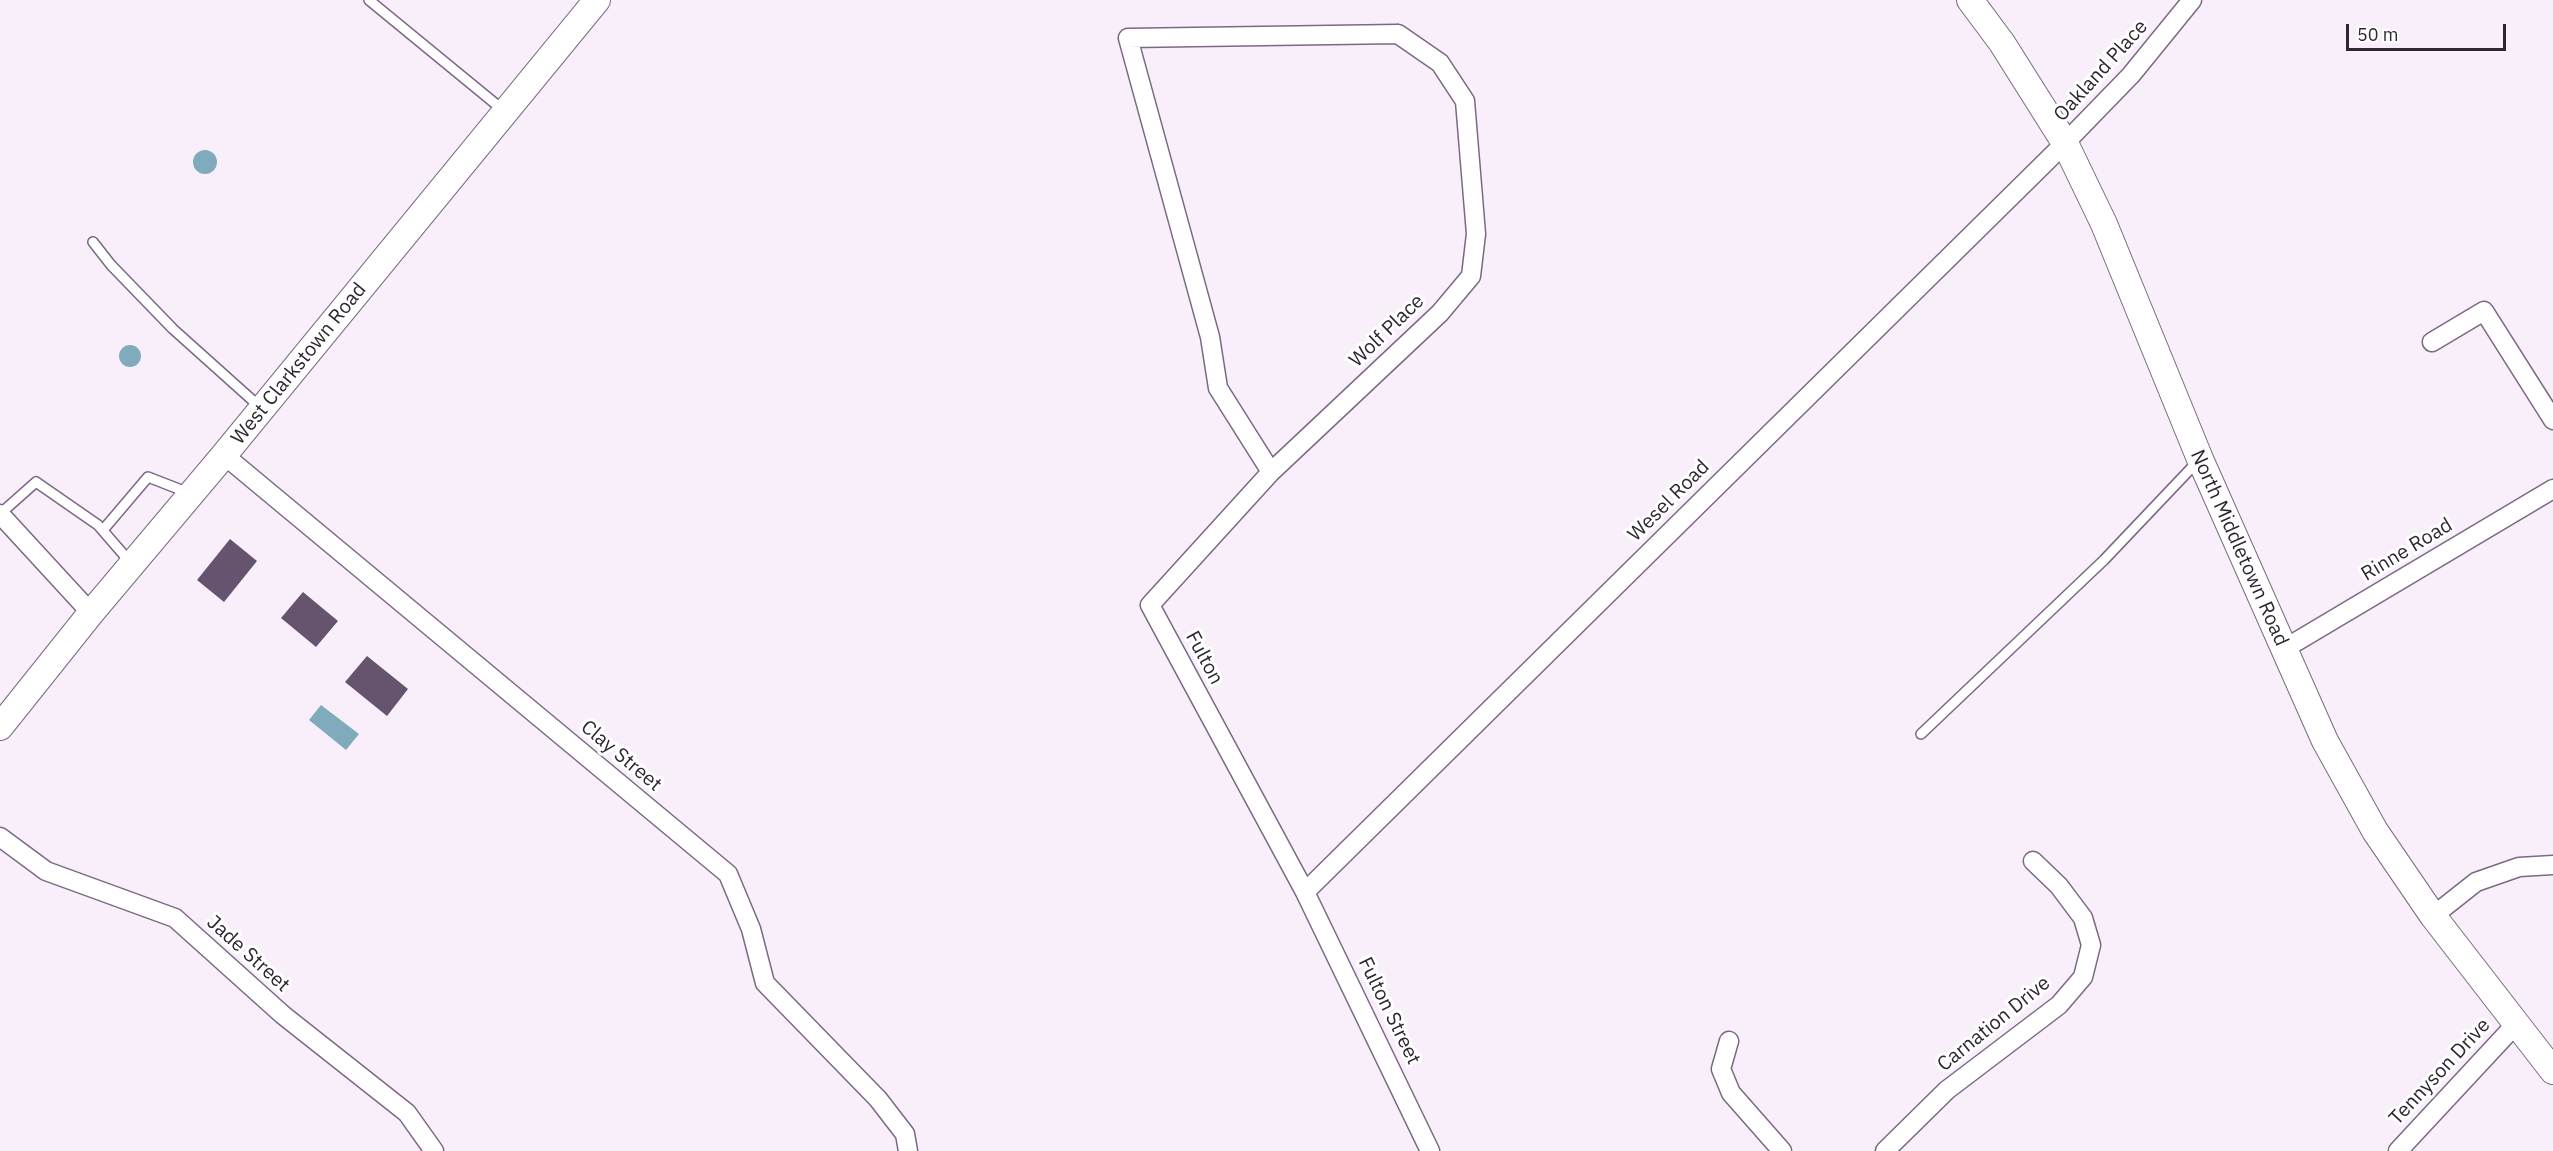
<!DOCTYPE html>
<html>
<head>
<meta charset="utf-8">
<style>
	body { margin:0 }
	#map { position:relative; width:2553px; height:1151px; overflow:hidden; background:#f8effb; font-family:"IBM Plex Sans",sans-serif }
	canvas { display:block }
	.scale { position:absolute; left:2346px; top:24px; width:160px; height:27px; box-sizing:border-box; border:3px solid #2e2631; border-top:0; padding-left:8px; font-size:18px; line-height:21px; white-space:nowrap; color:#2e2631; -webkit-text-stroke:4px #fff; paint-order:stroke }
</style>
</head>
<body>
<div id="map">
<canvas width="2553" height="1151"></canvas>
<div class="scale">50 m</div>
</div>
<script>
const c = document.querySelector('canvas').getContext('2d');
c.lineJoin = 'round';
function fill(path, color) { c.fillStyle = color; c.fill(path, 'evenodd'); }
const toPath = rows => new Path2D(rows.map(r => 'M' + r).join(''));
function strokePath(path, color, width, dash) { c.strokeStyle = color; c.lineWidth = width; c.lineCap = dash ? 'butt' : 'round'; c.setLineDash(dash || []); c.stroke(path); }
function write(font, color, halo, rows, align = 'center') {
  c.font = font + ' "IBM Plex Sans",sans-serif'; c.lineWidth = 6; c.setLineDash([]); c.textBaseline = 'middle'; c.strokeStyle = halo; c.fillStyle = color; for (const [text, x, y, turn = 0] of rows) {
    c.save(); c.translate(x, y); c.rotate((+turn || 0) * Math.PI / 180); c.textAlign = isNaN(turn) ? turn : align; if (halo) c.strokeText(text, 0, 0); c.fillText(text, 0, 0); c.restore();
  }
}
const water = toPath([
	'193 162a12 12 0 1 1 24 0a12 12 0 1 1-24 0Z',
	'119 356a11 11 0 1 1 22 0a11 11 0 1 1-22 0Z',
	[321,705,359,734,346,750,309,720]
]);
const building = toPath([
	[230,539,257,561,224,602,197,580],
	[303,592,338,621,316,647,281,618],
	[367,656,408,689,387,716,345,682]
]);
const lane = toPath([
	[369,0,503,110],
	[93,242,111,265,173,329,260,407],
	[0,514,36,482,98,525,130,562],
	[103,530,148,477,189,493],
	[1921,734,2104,560,2198,461]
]);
const street = toPath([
	[1398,34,1440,63,1465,101,1476,234,1471,276,1440,313,1271,472,1218,388,1210,337,1128,38,1398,34],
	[2432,342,2484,311,2553,420],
	[224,455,728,874,751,929,765,983,878,1099,905,1134,908,1151],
	[1271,472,1150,605,1305,892,1430,1151],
	[0,514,91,613],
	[2284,649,2553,489],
	[0,837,46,871,175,918,283,1015,407,1113,434,1151],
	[1305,892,2065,143,2131,75,2192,0],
	[2433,916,2476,882,2519,867,2553,865],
	[1729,1041,1721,1069,1731,1093,1782,1151],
	[1885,1151,1947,1090,2059,1005,2083,977,2091,945,2083,918,2059,886,2033,861],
	[2398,1151,2516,1024]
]);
const secondary = toPath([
	[1970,0,2002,43,2065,143,2104,224,2200,459,2325,741,2375,831,2433,916,2553,1071],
	[0,727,91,613,224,455,597,0]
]);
const streetNames = [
	["Oakland Place",2101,71,-48],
	["Wolf Place",1387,331,-44],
	["West Clarkstown Road",299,364,-51],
	["Wesel Road",1669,501,-45],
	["North Middletown Road",2239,548,66],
	["Rinne Road",2407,550,-31],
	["Fulton",1204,658,62],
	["Clay Street",621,756,40],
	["Jade Street",248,954,42],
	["Fulton Street",1389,1011,64],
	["Carnation Drive",1994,1024,-39],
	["Tennyson Drive",2440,1072,-47]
];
fill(water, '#80abbc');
fill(building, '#66536d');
strokePath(lane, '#7c6883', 12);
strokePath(street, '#7c6883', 21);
strokePath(secondary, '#7c6883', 28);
strokePath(lane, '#fff', 9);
strokePath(street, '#fff', 18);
strokePath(secondary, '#fff', 26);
write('20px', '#2e2631', '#fff', streetNames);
</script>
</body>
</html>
